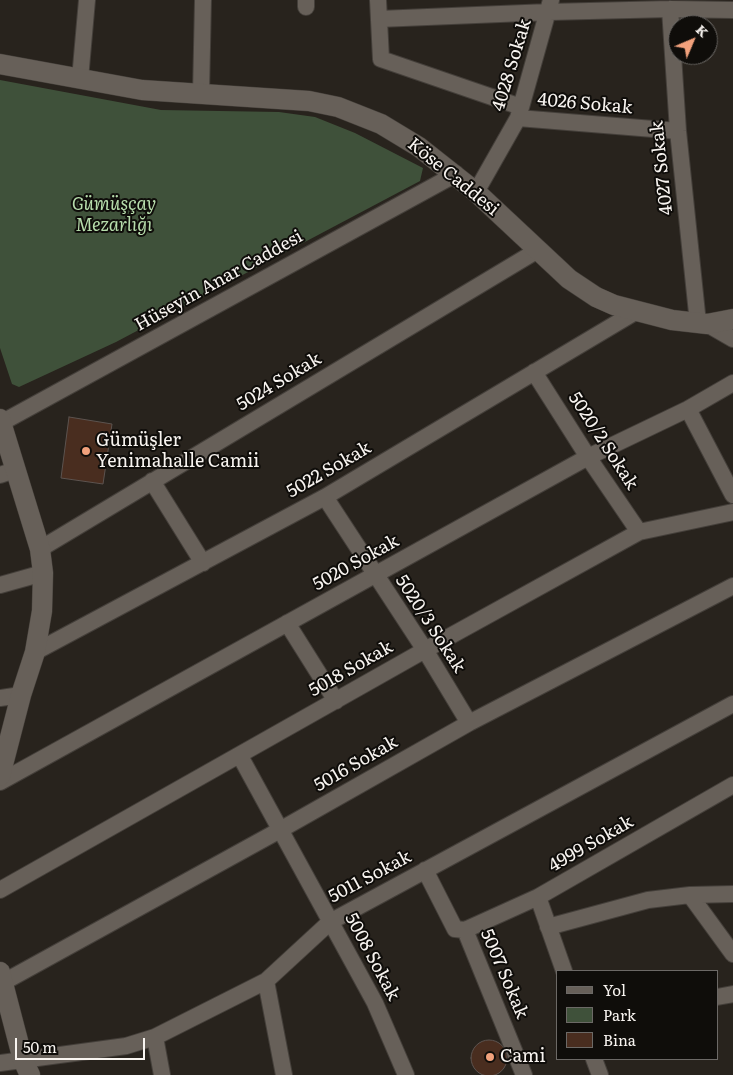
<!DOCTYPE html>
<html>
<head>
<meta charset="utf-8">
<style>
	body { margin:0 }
	#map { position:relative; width:733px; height:1075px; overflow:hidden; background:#28231d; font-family:Literata,serif }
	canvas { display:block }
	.legend { position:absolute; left:556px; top:970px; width:162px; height:90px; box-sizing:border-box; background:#0f0d0a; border:1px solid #6c6966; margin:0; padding:6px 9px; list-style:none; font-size:15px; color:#f8f4f0 }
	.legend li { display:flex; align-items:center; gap:10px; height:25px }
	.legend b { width:25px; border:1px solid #6c6966 }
	.north { position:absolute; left:668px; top:15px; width:50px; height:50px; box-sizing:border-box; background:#0f0d0a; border:1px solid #6c6966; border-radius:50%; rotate:45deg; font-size:14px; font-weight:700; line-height:20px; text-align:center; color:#f8f4f0 }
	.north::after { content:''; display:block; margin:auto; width:18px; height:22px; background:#f1a17c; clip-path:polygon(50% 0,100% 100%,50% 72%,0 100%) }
	.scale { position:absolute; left:15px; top:1038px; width:130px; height:22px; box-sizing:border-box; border:2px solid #f8f4f0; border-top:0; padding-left:6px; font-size:15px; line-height:18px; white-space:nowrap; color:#f8f4f0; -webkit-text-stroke:4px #0f0d0a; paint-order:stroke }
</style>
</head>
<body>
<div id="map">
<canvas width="733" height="1075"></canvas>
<ul class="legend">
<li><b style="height:6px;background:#676059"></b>Yol</li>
<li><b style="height:14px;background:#3f513a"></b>Park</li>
<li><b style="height:14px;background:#492d1f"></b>Bina</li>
</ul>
<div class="north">K</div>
<div class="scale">50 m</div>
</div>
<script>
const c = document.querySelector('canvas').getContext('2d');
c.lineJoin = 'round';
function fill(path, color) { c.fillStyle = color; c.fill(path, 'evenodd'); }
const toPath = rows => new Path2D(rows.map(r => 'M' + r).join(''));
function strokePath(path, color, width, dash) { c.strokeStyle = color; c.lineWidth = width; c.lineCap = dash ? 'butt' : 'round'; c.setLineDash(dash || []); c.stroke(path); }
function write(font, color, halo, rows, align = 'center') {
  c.font = font + ' Literata,serif'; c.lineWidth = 4; c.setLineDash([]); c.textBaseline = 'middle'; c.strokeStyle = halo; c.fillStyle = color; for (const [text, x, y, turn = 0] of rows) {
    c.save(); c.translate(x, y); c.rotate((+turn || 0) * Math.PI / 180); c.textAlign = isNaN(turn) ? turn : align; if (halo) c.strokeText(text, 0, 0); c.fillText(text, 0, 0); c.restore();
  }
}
const green = toPath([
	[0,80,161,110,279,112,315,117,355,133,423,168,420,181,116,342,19,387,12,384,0,348]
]);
const building = toPath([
	[69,417,112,424,103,484,61,478,69,417],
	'471 1058a18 18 0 1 1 36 0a18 18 0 1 1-36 0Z'
]);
const minor = toPath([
	[306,0,306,7],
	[378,0,381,59,521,107],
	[670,9,678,131,698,323],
	[379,19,549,12,670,9,733,10],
	[80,79,87,0],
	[201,94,203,0],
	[518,118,678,131],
	[476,192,518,118,551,0],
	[707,324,733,339],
	[534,372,588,457,639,532],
	[688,409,733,495],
	[1,423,456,174],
	[0,475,15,470],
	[152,481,203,563],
	[325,497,425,650,469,723],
	[40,549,538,250],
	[0,585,43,573],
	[287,623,336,701],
	[35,652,325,497,637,311],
	[0,698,21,695],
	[240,756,375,1003,406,1075],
	[0,782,588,457,688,409,733,383],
	[425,870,455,929,465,930,524,1075],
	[0,890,425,650,639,532,733,512],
	[690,895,733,954],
	[538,897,564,971],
	[548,927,648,900,690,895,733,894],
	[465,930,538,897,733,785],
	[266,981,284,1075],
	[0,982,2,983,280,830,469,723,733,586],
	[717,997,733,994],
	[155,1037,162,1075],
	[594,1059,600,1075],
	[0,1063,126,1046,155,1037,266,981,330,922,733,704]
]);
const tertiary = toPath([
	[0,64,142,90,309,101,338,107,381,124,419,147,476,192,569,279,596,297,614,305,672,320,707,324,733,319],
	[0,419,40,549,43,573,42,611,35,652,21,695,0,776],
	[0,972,23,1060,30,1075]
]);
const markers = [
	[86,451,5,"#f1a17c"],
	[490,1057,5,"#f1a17c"]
];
const streetNames = [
	["4028 Sokak",512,65,-73],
	["4026 Sokak",585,104,5],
	["4027 Sokak",662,168,-96],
	["Köse Caddesi",453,177,39],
	["Hüseyin Anar Caddesi",219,281,-29],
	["5024 Sokak",279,382,-31],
	["5020/2 Sokak",603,441,57],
	["5022 Sokak",329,470,-30],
	["5020 Sokak",356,563,-29],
	["5020/3 Sokak",430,624,57],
	["5018 Sokak",351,669,-30],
	["5016 Sokak",356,764,-30],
	["4999 Sokak",591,844,-30],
	["5011 Sokak",370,877,-28],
	["5008 Sokak",372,957,62],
	["5007 Sokak",504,974,67]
];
const parkNames = [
	["Gümüşçay",114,205],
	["Mezarlığı",114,226]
];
const poiNames = [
	["Gümüşler",96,441],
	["Yenimahalle Camii",96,462],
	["Cami",500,1057]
];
fill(green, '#3f513a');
fill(building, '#492d1f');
strokePath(building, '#5c534f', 1);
strokePath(minor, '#443f3a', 18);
strokePath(tertiary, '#443f3a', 21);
strokePath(minor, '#676059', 16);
strokePath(tertiary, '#676059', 20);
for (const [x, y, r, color] of markers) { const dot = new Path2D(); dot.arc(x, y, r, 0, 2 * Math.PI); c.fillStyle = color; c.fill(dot); strokePath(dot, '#0f0d0a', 2); }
write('18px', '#f8f4f0', '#0f0d0a', streetNames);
write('italic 18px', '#b6dcab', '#0f0d0a', parkNames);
write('18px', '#f8f4f0', '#0f0d0a', poiNames, 'left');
</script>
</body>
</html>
